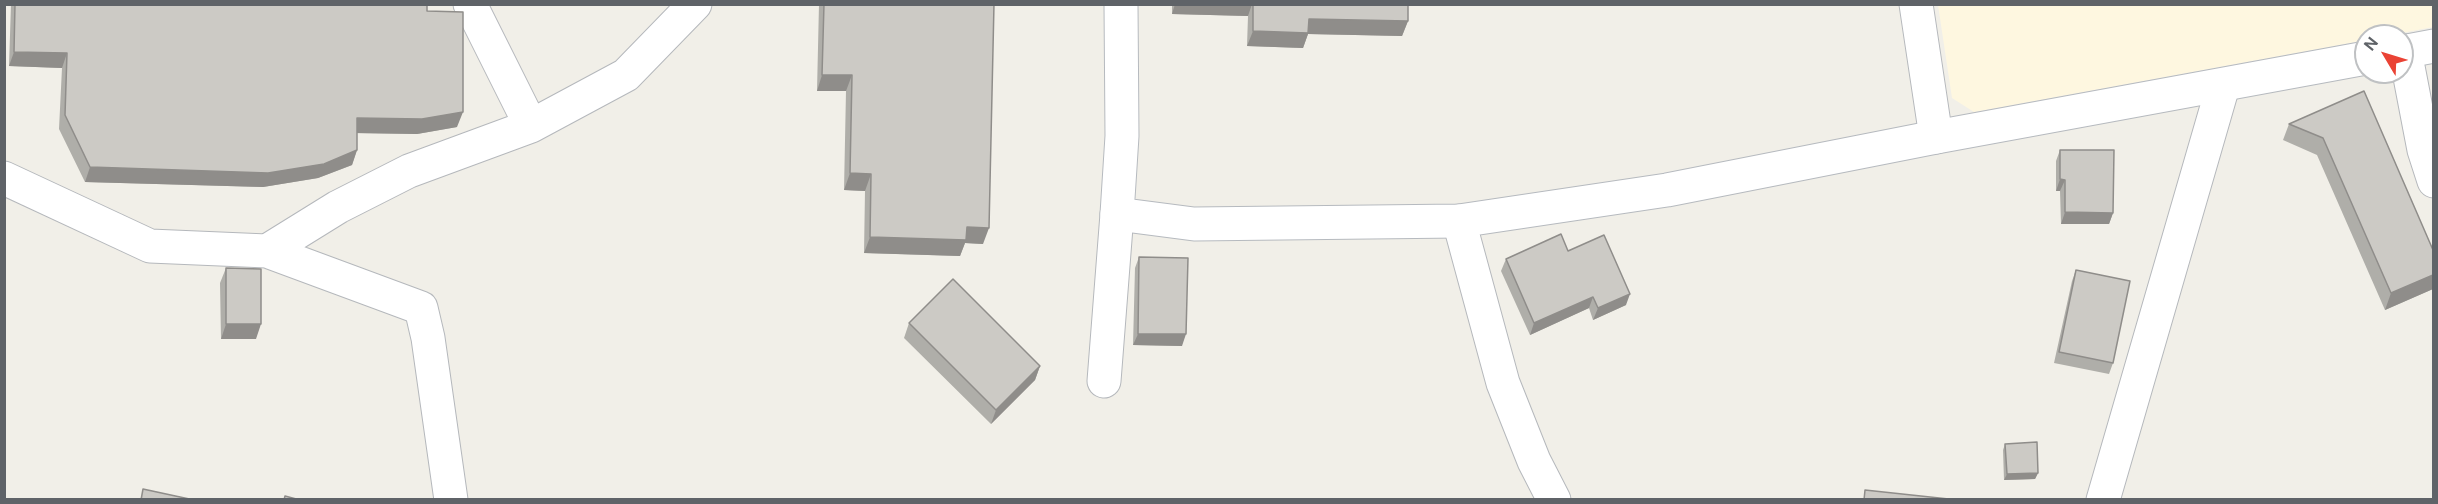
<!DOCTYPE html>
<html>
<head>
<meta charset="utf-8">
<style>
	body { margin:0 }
	#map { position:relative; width:2438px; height:504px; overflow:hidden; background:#f1efe8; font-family:"DM Sans",sans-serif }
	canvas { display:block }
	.frame { position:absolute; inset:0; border:6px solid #5f6368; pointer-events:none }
	.north { position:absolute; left:2354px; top:24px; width:60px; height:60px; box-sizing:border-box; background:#fff; border:2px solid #bfc1c3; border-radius:50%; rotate:308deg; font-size:16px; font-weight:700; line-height:24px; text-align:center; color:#5f6368 }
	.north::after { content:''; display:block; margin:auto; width:21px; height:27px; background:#ea4335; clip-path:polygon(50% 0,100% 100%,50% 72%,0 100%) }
</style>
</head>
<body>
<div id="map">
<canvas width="2438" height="504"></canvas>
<div class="frame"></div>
<div class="north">N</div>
</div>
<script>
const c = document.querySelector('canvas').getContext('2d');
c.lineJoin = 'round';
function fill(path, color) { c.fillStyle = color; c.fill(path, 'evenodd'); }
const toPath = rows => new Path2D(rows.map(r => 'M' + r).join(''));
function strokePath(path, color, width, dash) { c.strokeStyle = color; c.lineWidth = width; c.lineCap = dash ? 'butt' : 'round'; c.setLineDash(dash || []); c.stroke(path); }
const commercial = toPath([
	[2433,4,2433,27,2386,36,2366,36,2366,40,1974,112,1952,98,1938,5]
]);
const street = toPath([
	[470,4,531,126],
	[1916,4,1936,137],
	[2405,51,2424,150,2434,181],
	[4,178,150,246,267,251,338,207,409,171,531,126,626,75,695,4],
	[1459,221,1503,383,1534,461,1554,500],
	[267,251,421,308,428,338,451,500],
	[1104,381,1117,214],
	[2103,500,2223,86]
]);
const secondary = toPath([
	[1121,4,1122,136,1117,214,1194,224,1459,221,1667,190,1936,137,2366,58],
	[2402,52,2434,46]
]);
const wall = toPath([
	[11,4,427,4,427,11,457,127,417,134,357,133,357,150,352,165,318,178,263,187,85,182,59,129,62,68,9,66],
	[819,4,994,4,983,244,965,243,960,256,864,253,865,191,844,190,846,91,817,91],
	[1172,4,1408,4,1408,21,1402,36,1308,34,1303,48,1247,46,1248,16,1172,14],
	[2364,91,2433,250,2433,289,2385,310,2317,155,2283,140,2289,124],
	[2060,150,2113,213,2109,224,2061,224,2060,191,2056,191,2056,161],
	[1568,251,1626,305,1593,320,1589,308,1530,335,1501,271,1506,259],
	[1139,257,1182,346,1133,345,1135,268],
	[226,268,256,339,221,339,220,283],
	[2076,270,2113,363,2109,374,2054,363,2072,281],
	[909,323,1040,366,1035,380,991,424,904,338],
	[2005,444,2038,473,2035,479,2004,480,2003,450]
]);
const shadedWall = toPath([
	[1175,4,1252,4,1248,16,1172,14],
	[1421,4,1498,4,1497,6],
	[1309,19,1408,21,1402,36,1308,34,1303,48,1247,46,1253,31],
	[14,52,67,53,62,68,9,66],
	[822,75,852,75,846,91,817,91],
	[463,112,457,127,417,134,352,133,357,118],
	[357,150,352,165,318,178,263,187,85,182,90,167],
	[850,173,871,174,865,191,844,190],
	[2060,179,2065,180,2060,191,2056,191],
	[2065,212,2113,213,2109,224,2061,224],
	[967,227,989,228,983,244,965,243,960,256,864,253,870,237],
	[2433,275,2433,289,2385,310,2391,293],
	[1630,294,1626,305,1593,320,1598,308],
	[1593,297,1589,308,1530,335,1534,323],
	[226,324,261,324,256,339,221,339],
	[1138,334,1186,334,1182,346,1133,345],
	[1040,366,1035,380,991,424,996,410],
	[2038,473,2035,479,2004,480,2007,474]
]);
const building = toPath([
	[15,4,427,4,427,11,463,12,463,112,422,119,357,118,357,150,324,164,268,173,90,167,65,115,67,53,14,52,15,4],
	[824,4,994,4,989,228,967,227,966,240,870,237,871,174,850,173,852,75,822,75,824,4],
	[1253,4,1408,4,1408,21,1309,19,1308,33,1253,31,1253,4],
	[2364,91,2433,250,2433,275,2391,293,2323,138,2289,124,2364,91],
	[2060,150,2114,150,2113,213,2065,212,2065,180,2060,179,2060,150],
	[1561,234,1568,251,1604,235,1630,294,1598,308,1593,297,1534,323,1506,259,1561,234],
	[1139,257,1188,258,1186,334,1138,334,1139,257],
	[226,268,261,269,261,324,226,324,226,268],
	[2076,270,2130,281,2113,363,2059,352,2076,270],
	[953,279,1040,366,996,410,909,323,953,279],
	[2037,442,2038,473,2007,474,2005,444,2037,442],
	[143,489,194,500,141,500,143,489],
	[1865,490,1958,500,1864,500,1865,490],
	[285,496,300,500,284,500,285,496]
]);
fill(commercial, '#fef7e0');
strokePath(street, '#b5b8bc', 35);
strokePath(secondary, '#b6babf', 35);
strokePath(street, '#fff', 33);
strokePath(secondary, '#fff', 33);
fill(wall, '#afaea9');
fill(shadedWall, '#8f8d8a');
fill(building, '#cccac5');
strokePath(building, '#8f8d8a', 1.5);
</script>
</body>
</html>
